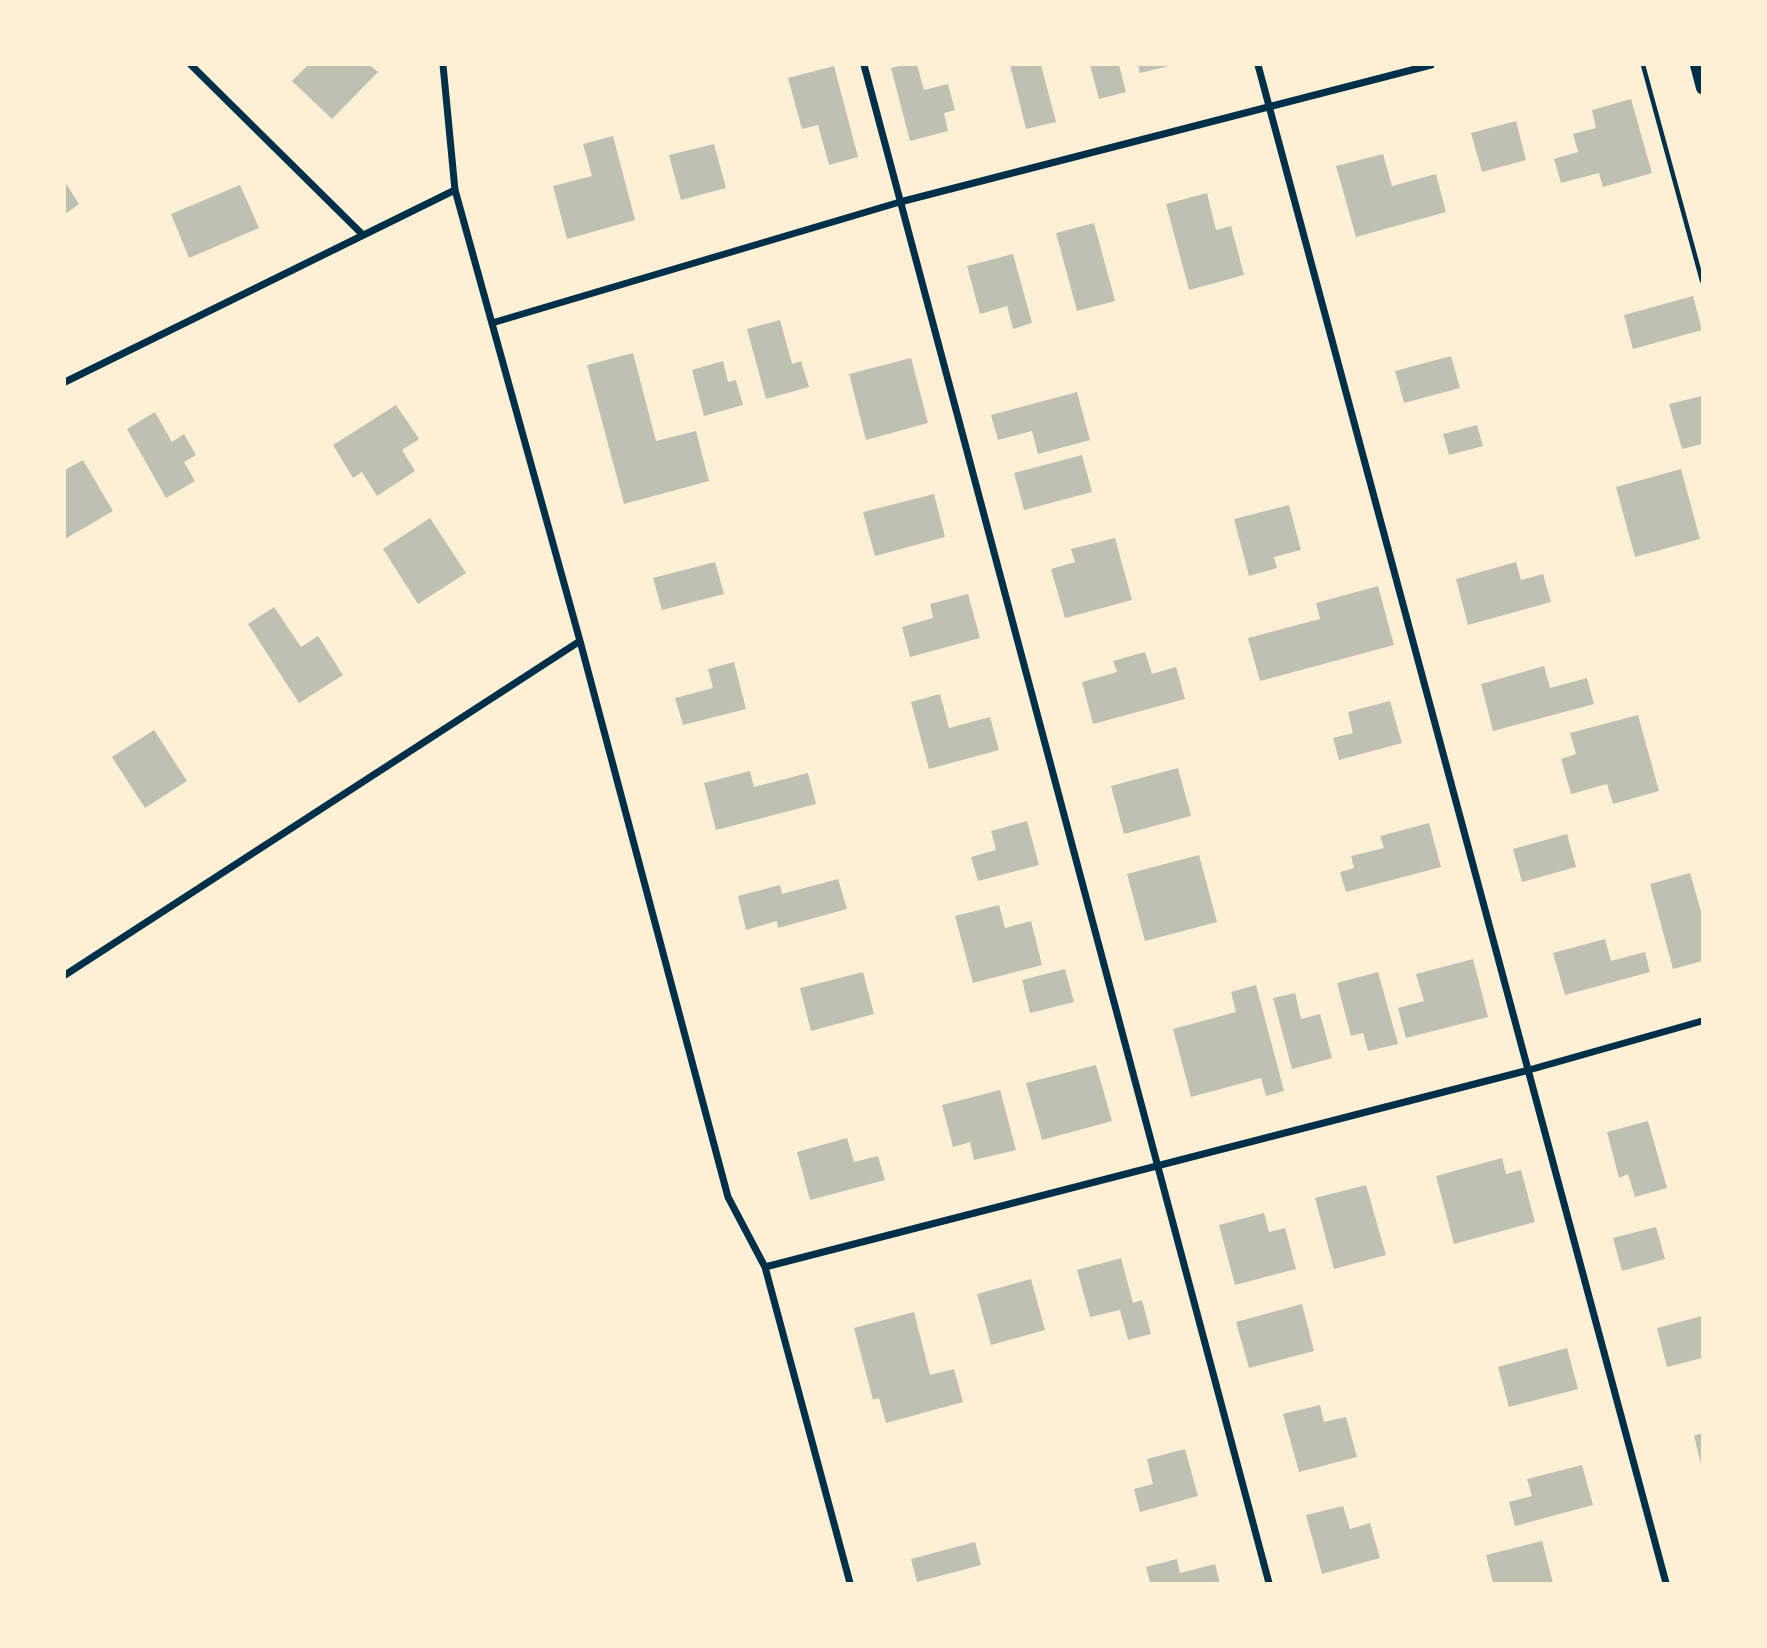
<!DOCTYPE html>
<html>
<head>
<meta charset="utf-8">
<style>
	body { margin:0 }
	#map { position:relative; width:1767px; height:1648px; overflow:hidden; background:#fdf0d5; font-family:"Work Sans",sans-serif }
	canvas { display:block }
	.frame { position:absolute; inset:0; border:66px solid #fdf0d5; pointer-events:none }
</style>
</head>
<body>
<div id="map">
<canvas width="1767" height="1648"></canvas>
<div class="frame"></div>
</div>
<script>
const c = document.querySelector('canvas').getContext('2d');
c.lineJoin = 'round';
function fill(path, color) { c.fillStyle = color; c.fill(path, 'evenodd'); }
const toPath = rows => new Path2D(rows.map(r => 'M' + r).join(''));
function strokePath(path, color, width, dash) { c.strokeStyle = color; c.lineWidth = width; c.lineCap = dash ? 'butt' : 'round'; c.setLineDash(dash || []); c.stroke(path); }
const building = toPath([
	[308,65,370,65,378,72,332,119,292,81],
	[904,65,917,65,924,90,948,84,955,110,944,113,948,131,910,141,891,68],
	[1010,65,1041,65,1056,122,1026,129],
	[1090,65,1119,65,1126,92,1099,99],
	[1138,65,1169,65,1169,66,1140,73],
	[834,66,858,157,829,165,818,125,802,129,788,78],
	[1631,99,1652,173,1603,187,1599,173,1561,183,1554,159,1578,152,1573,134,1596,128,1592,110],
	[1516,121,1526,160,1482,172,1471,133],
	[613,136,635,220,567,239,553,186,592,176,583,144],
	[714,144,726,188,681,200,669,155],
	[1383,154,1392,186,1436,174,1446,212,1356,237,1336,166],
	[65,182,79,204,65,214],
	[240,185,259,228,189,258,171,214],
	[1207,193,1216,230,1231,226,1244,275,1189,290,1166,204],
	[1094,223,1115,301,1077,311,1056,233],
	[1013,254,1032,323,1013,329,1007,306,980,314,967,266],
	[1693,296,1702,330,1633,349,1624,315],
	[780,320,792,364,801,361,809,387,766,399,747,329],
	[633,353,656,441,696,431,709,481,624,504,587,365],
	[1451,356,1460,388,1404,403,1395,371],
	[911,358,928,423,866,440,849,374],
	[723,361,728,382,736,380,743,405,704,416,692,370],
	[1077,392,1090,440,1038,454,1032,431,998,440,991,415],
	[1702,396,1702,444,1682,449,1669,404],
	[396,405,419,439,402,450,415,471,377,496,362,472,353,478,333,445],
	[155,412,172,442,184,434,196,455,184,462,195,481,166,498,127,429],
	[1477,425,1483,446,1449,455,1443,434],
	[1082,455,1092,492,1024,510,1014,473],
	[83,460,113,511,65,539,65,470],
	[1681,469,1700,539,1635,557,1616,487],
	[934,494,945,537,875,556,863,512],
	[1289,505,1301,550,1274,557,1277,568,1249,576,1234,519],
	[430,518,466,573,418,604,383,549],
	[1115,538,1132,600,1065,618,1051,569,1075,562,1071,549],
	[715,562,724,594,662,610,653,578],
	[1516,562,1521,580,1543,574,1551,602,1468,625,1456,579],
	[1378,586,1394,645,1260,681,1248,638,1320,619,1316,603],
	[968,594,980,638,910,657,902,627,933,618,930,604],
	[274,607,301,647,318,636,343,675,299,703,248,624],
	[1145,652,1152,674,1176,667,1185,699,1093,724,1082,682,1117,672,1113,661],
	[734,662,746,709,683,725,675,698,713,688,708,669],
	[1544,666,1550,688,1587,678,1594,704,1493,731,1481,684],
	[940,694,949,728,990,717,999,750,929,769,911,702],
	[1390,701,1402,743,1339,760,1333,738,1353,733,1348,712],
	[1638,715,1659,791,1613,804,1607,784,1571,794,1561,759,1576,754,1570,733],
	[154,730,187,781,145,808,112,757],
	[1178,768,1191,816,1124,834,1111,786],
	[750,771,754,787,808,773,816,804,716,830,704,783],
	[1027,821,1039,865,978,881,971,857,996,850,991,831],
	[1429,823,1441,867,1346,892,1340,872,1354,868,1351,856,1384,848,1380,836],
	[1567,834,1576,867,1522,882,1513,849],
	[1199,855,1217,922,1145,941,1127,874],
	[1690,873,1702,915,1702,961,1673,969,1650,884],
	[838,879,847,909,778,928,777,921,746,930,738,896,780,885,782,894],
	[999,905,1005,928,1031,921,1042,965,973,983,955,916],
	[1605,939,1611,961,1645,952,1650,972,1565,995,1553,953],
	[1473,959,1488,1017,1406,1038,1398,1008,1424,1001,1416,974],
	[1065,969,1074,1002,1030,1013,1022,980],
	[863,972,874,1014,811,1031,800,988],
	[1378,972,1398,1044,1368,1051,1363,1033,1351,1036,1337,983],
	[1256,985,1284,1091,1266,1096,1261,1078,1191,1097,1173,1029,1236,1012,1231,992],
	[1295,993,1301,1019,1320,1014,1332,1058,1292,1069,1273,998],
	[1096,1065,1112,1121,1042,1140,1026,1083],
	[1000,1090,1016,1150,974,1160,970,1142,953,1147,942,1105],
	[1648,1121,1667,1188,1635,1197,1628,1174,1619,1178,1607,1132],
	[847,1138,854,1162,878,1156,885,1180,810,1200,797,1152],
	[1502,1158,1506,1174,1521,1170,1535,1222,1454,1244,1436,1176],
	[1366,1185,1386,1255,1334,1269,1315,1198],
	[1264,1213,1269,1232,1285,1228,1296,1269,1235,1285,1219,1225],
	[1656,1227,1665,1259,1622,1271,1613,1238],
	[1121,1258,1133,1303,1142,1300,1151,1334,1128,1340,1120,1310,1090,1317,1077,1270],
	[1031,1279,1045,1330,991,1345,977,1294],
	[1302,1304,1314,1351,1249,1368,1236,1322],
	[914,1312,930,1375,954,1369,963,1402,886,1423,879,1398,873,1400,854,1328],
	[1702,1316,1702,1358,1667,1367,1657,1328],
	[1567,1348,1578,1389,1509,1407,1498,1367],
	[1320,1405,1324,1422,1346,1417,1357,1457,1299,1472,1283,1414],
	[1702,1433,1702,1464,1701,1464,1694,1436],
	[1185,1449,1198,1496,1140,1512,1134,1489,1153,1484,1147,1459],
	[1582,1465,1593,1505,1515,1526,1509,1502,1532,1496,1527,1479],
	[1343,1506,1350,1529,1370,1523,1380,1558,1322,1574,1306,1515],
	[1542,1541,1553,1583,1493,1583,1486,1555],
	[975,1542,981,1565,917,1582,911,1559],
	[1177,1559,1180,1573,1215,1564,1220,1583,1150,1583,1146,1567]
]);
const path = toPath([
	[1643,65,1702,281]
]);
const minor = toPath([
	[191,65,363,235],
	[443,65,455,190,580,641,728,1197,765,1267,850,1583],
	[864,65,1269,1583],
	[1258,65,1666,1583],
	[492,323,900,202,1431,65],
	[65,382,455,190],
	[65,975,580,641],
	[765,1267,1529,1070,1702,1021]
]);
const tertiary = toPath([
	[1696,65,1702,88]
]);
fill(building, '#bec0b2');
strokePath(path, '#003049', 4.5);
strokePath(minor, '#003049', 7);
strokePath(tertiary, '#003049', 12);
</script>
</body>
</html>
